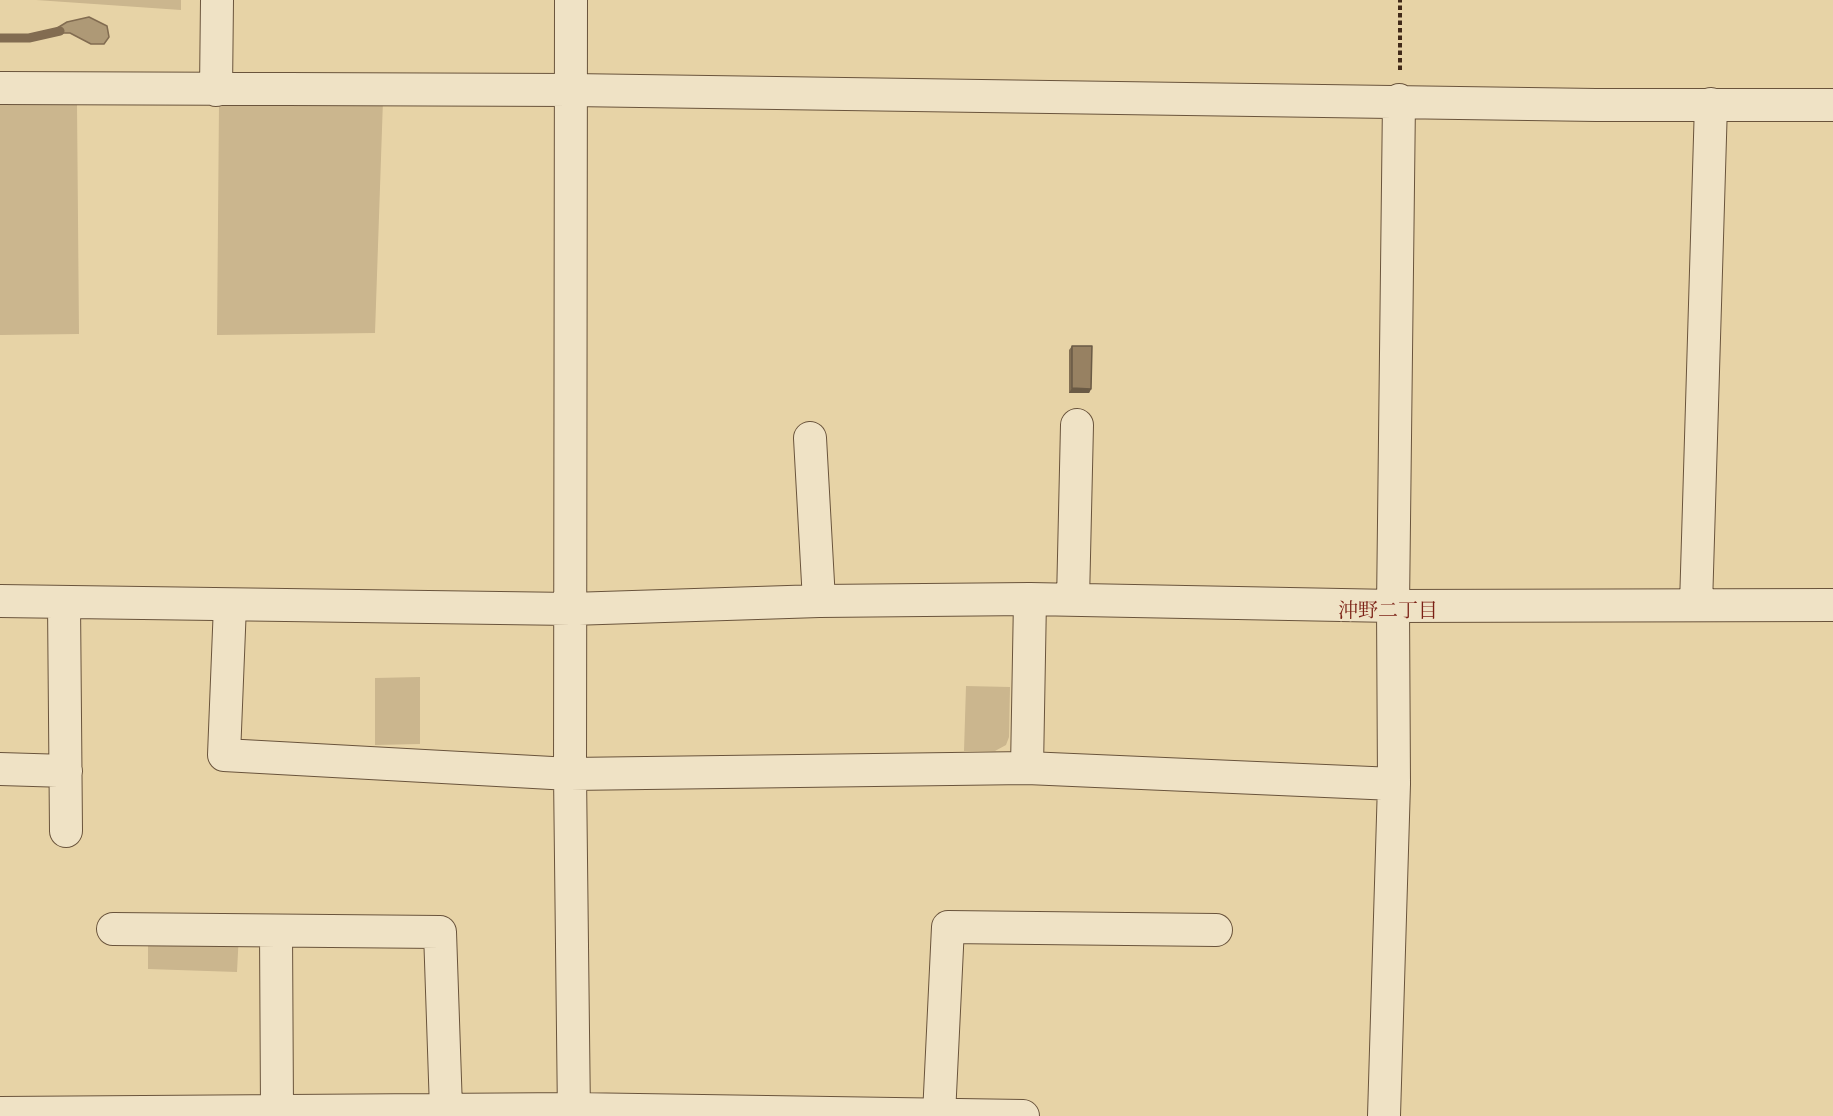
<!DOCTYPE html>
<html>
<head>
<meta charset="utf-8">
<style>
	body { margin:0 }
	canvas { display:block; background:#e7d3a6 }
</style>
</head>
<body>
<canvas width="1833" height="1116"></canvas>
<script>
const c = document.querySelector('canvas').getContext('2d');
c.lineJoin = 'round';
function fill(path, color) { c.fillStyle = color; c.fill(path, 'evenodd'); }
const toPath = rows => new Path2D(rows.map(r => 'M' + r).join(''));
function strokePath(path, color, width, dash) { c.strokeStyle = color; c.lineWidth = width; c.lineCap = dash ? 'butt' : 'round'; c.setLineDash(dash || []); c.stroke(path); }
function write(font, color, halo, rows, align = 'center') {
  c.font = font + ' "Sorts Mill Goudy","Noto Serif JP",serif'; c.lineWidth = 4.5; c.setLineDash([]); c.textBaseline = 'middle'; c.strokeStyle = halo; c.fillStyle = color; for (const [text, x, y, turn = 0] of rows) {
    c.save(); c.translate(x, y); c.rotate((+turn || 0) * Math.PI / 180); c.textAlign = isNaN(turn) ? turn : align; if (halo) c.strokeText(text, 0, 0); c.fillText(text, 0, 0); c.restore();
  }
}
const green = toPath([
	[36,0,181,0,181,10],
	[383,100,375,333,217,335,219,104],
	[0,102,77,104,79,334,0,335],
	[420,677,420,744,375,745,375,678],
	[966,686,1010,687,1009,737,1006,745,995,751,964,751],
	[239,933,237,972,148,969,148,937]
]);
const water = toPath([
	[89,17,107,26,109,37,104,44,91,44,70,33,49,33,67,22,89,17]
]);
const stream = toPath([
	[0,38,29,38,60,31]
]);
const path = toPath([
	[1400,70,1400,0]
]);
const minor = toPath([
	[571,0,570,774,574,1116],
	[0,88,572,90,1596,105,1833,105],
	[216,90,217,0],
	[810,438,819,601],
	[1073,600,1077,425],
	[0,601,571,609,819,601,1030,599,1393,606,1833,605],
	[64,603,66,831],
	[230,605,224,755,570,774,1027,768,1394,784],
	[1696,605,1711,104],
	[1027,768,1030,599],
	[0,769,66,771],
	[113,929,440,932,446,1109],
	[276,931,277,1110],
	[0,1113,574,1109,1023,1116],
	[939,1115,948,927,1216,930],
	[1384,1116,1394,784,1393,606,1399,100]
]);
const wall = toPath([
	[1072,346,1091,389,1089,393,1069,393,1069,350]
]);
const shadedWall = toPath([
	[1072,388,1091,389,1089,393,1069,393]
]);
const building = toPath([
	[1072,346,1092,346,1091,389,1072,388,1072,346]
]);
const neighbourhoodNames = [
	["沖野二丁目",1388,614]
];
fill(green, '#cbb68e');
fill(water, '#ae9976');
strokePath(water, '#826c51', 1.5);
strokePath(stream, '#826c51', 9);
strokePath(minor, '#6a543c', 34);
strokePath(path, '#402919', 4, [4.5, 3]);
strokePath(minor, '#efe2c5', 32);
fill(wall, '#826f54');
fill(shadedWall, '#6a5a45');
fill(building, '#978162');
strokePath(building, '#6a5a45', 1.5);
write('20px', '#7a1f14', '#efe2c5', neighbourhoodNames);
</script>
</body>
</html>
